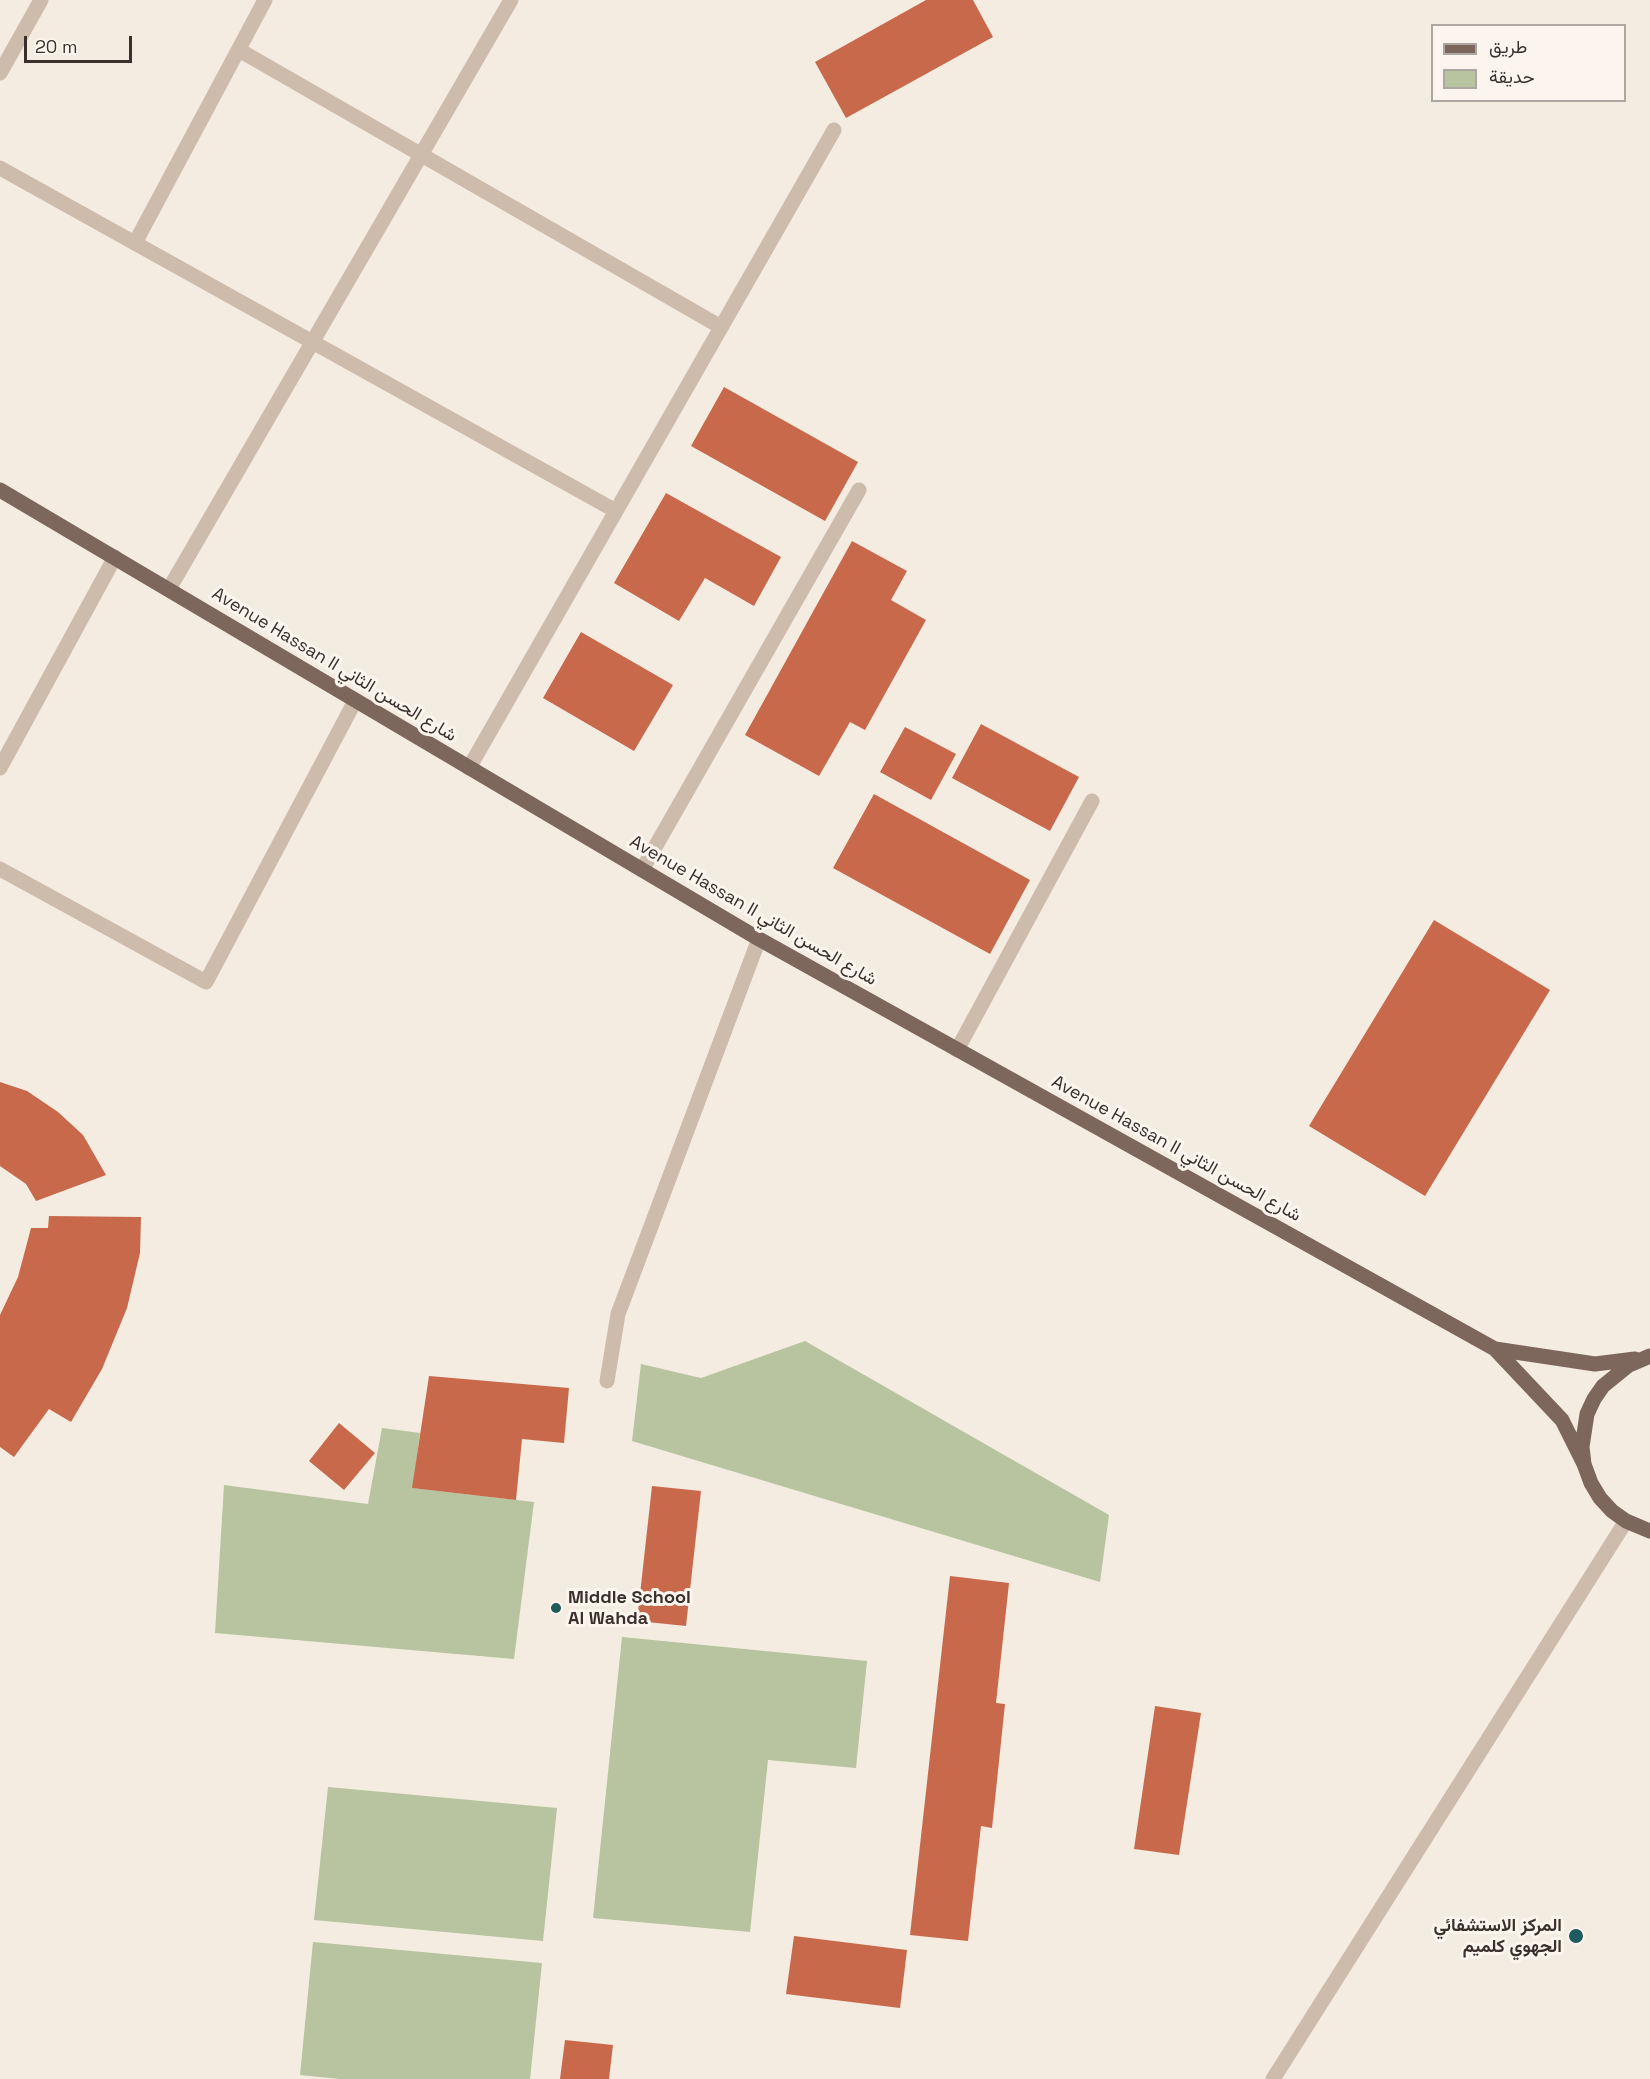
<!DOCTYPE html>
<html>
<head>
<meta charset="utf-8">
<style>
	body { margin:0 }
	#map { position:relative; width:1650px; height:2079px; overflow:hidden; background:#f4ebe1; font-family:"Space Grotesk",Vazirmatn,sans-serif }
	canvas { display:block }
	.legend { position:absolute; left:1431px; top:24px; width:195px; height:78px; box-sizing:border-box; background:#fbf5ee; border:2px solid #aea6a0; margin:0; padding:8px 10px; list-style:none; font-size:18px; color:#3b302b }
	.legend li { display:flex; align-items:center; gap:12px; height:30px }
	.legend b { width:30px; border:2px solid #aea6a0 }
	.scale { position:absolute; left:24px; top:36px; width:108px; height:27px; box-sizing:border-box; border:3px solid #3b302b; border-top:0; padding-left:8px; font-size:18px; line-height:21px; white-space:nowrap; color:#3b302b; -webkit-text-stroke:4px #fbf5ee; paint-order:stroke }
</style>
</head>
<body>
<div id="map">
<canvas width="1650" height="2079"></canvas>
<ul class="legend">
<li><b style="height:8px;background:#7d675c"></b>طريق</li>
<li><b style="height:16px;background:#b8c4a0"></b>حديقة</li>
</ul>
<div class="scale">20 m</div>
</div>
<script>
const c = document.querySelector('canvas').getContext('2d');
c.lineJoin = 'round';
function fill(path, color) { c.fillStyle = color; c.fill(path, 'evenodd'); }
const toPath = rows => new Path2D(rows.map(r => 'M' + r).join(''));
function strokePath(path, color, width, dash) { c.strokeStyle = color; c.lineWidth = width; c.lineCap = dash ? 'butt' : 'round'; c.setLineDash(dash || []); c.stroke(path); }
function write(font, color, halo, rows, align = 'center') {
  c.font = font + ' "Space Grotesk",Vazirmatn,sans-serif'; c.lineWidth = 6; c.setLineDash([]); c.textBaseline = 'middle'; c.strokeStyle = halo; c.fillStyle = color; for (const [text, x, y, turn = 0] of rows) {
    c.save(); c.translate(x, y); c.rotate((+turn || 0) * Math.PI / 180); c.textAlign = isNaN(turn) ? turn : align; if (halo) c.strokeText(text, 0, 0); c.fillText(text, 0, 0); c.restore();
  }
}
const green = toPath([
	[805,1341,1109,1515,1100,1582,632,1441,641,1364,701,1378],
	[382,1428,420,1433,413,1488,534,1502,514,1659,215,1633,224,1485,368,1504],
	[622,1637,867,1661,856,1768,768,1760,750,1932,593,1918],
	[328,1787,557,1808,543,1941,314,1920],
	[313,1942,542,1963,530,2079,340,2079,300,2075]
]);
const building = toPath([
	[926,0,973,0,993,37,846,118,815,62],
	[724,387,858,462,825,521,691,446],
	[666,493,781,557,754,606,705,578,679,621,614,583],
	[852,541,907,571,891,600,926,620,865,730,850,722,819,776,745,735],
	[581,632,673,685,634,751,543,698],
	[981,724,1079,777,1050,831,952,778],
	[905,727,956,754,931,800,880,772],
	[874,794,1030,880,990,954,833,868],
	[1434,920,1550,990,1425,1196,1309,1126],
	[0,1082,27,1091,58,1112,83,1135,106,1175,36,1201,26,1184,0,1166],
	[49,1216,141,1217,140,1253,127,1308,102,1369,71,1422,49,1409,14,1457,0,1447,0,1315,18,1277,31,1228,48,1228],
	[429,1376,569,1388,564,1443,522,1439,516,1500,412,1488],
	[339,1423,375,1453,344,1490,309,1461],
	[652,1486,701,1491,686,1626,637,1621],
	[950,1576,1009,1583,996,1703,1005,1704,992,1828,981,1826,968,1941,910,1935],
	[1155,1706,1201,1713,1179,1855,1134,1849],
	[794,1936,907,1950,900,2008,786,1994],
	[565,2040,613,2045,609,2079,560,2079]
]);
const minor = toPath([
	[239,50,721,327],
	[0,73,41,0],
	[0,168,616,511],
	[135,243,265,0],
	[169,589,511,0],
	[0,768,115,557],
	[469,768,834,130],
	[0,869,206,982,355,701],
	[642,870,859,490],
	[957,1050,1092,801],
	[607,1381,618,1314,759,939],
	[1273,2079,1626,1521]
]);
const major = toPath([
	[0,490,759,939,1495,1349,1562,1420,1584,1464],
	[1495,1349,1595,1364,1635,1359],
	[1650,1356,1629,1365,1603,1386,1594,1399,1587,1414,1582,1447,1584,1464,1591,1483,1600,1498,1612,1511,1626,1521,1650,1531]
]);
const markers = [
	[556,1608,6,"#1f5a5e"],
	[1576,1936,8,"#1f5a5e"]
];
const streetNames = [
	["Avenue Hassan II شارع الحسن الثاني",334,665,31],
	["Avenue Hassan II شارع الحسن الثاني",753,911,30],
	["Avenue Hassan II شارع الحسن الثاني",1176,1149,29]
];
const poiNames = [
	["Middle School",568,1598],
	["Al Wahda",568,1619],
	["المركز الاستشفائي",1562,1926,"right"],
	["الجهوي كلميم",1562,1947,"right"]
];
fill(green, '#b8c4a0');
fill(building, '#c8694b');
strokePath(minor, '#cdbbac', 15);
strokePath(major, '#7d675c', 15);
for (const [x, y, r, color] of markers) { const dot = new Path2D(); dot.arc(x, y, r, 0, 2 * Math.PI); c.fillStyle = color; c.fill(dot); strokePath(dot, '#fbf5ee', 2); }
write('18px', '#3b302b', '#fbf5ee', streetNames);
write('bold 18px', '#3b302b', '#fbf5ee', poiNames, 'left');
</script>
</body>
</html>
